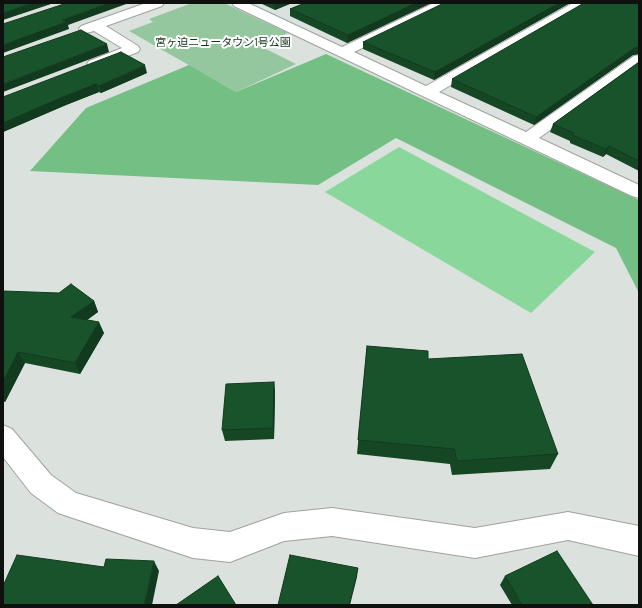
<!DOCTYPE html>
<html>
<head>
<meta charset="utf-8">
<style>
	body { margin:0 }
	#map { position:relative; width:642px; height:608px; overflow:hidden; background:#dbe1dc; font-family:Karla,sans-serif }
	canvas { display:block }
	.frame { position:absolute; inset:0; border:4px solid #0f110f; pointer-events:none }
</style>
</head>
<body>
<div id="map">
<canvas width="642" height="608"></canvas>
<div class="frame"></div>
</div>
<script>
const c = document.querySelector('canvas').getContext('2d');
c.lineJoin = 'round';
function fill(path, color) { c.fillStyle = color; c.fill(path, 'evenodd'); }
const toPath = rows => new Path2D(rows.map(r => 'M' + r).join(''));
function strokePath(path, color, width, dash) { c.strokeStyle = color; c.lineWidth = width; c.lineCap = dash ? 'butt' : 'round'; c.setLineDash(dash || []); c.stroke(path); }
function write(font, color, halo, rows, align = 'center') {
  c.font = font + ' Karla,"Noto Sans JP",sans-serif'; c.lineWidth = 4; c.setLineDash([]); c.textBaseline = 'middle'; c.strokeStyle = halo; c.fillStyle = color; for (const [text, x, y, turn = 0] of rows) {
    c.save(); c.translate(x, y); c.rotate((+turn || 0) * Math.PI / 180); c.textAlign = isNaN(turn) ? turn : align; if (halo) c.strokeText(text, 0, 0); c.fillText(text, 0, 0); c.restore();
  }
}
const green = toPath([
	[192,3,224,3,288,33,260,46,296,64,236,92,129,31,153,22,149,19]
]);
const forest = toPath([
	[326,54,639,200,639,293,616,248,396,138,318,185,30,171,86,108,189,65,236,92]
]);
const water = toPath([
	[399,147,595,252,531,313,325,192]
]);
const minor = toPath([
	[146,3,164,3,162,6,106,26,138,46,140,49,138,52,99,67,94,68,89,67,87,64,89,61,122,48,94,31,86,33,81,32,79,29,81,26,146,3],
	[232,3,248,3,342,47,434,3,450,3,448,6,354,52,426,86,573,3,588,3,586,6,439,92,526,132,634,56,639,55,639,66,539,138,639,185,639,198,632,196,234,6,232,3],
	[3,425,12,429,51,475,76,493,193,528,230,532,284,513,332,508,475,528,568,512,639,526,639,556,568,540,475,558,332,536,284,541,230,562,193,558,58,513,31,493,3,457,3,425]
]);
const wall = toPath([
	[260,3,292,3,275,10],
	[305,3,431,3,347,43,290,16,290,9],
	[570,3,434,80,363,49,363,42],
	[639,3,639,54,633,55,534,125,451,87,452,79],
	[639,62,639,171,606,154,603,157,570,143,570,141,550,132,553,124],
	[147,73,101,93,99,92,66,105,3,132,3,97],
	[3,291,94,301,98,312,87,320,104,333,80,374,25,363,5,402,3,401],
	[367,346,428,359,558,454,550,469,452,475,450,464,357,454],
	[274,382,275,393,274,439,225,441,222,430],
	[505,576,593,605,512,605,500,585]
]);
const shadedWall = toPath([
	[32,3,54,3,3,20,3,13],
	[109,3,129,3,68,25,69,29,3,53,3,45,62,20],
	[274,3,292,3,275,10],
	[416,3,431,3,347,43,348,35],
	[559,3,570,3,434,80,435,72],
	[107,44,109,52,3,92,3,84],
	[636,47,639,47,639,54,633,55,534,125,536,117],
	[145,65,147,73,101,93,99,86],
	[96,84,99,92,66,105,3,132,3,123,63,97],
	[609,146,606,154,603,157,606,149],
	[94,301,98,312,76,328,71,317],
	[99,322,104,333,80,374,75,363],
	[18,352,25,363,5,402,3,399,3,382],
	[274,382,275,393,274,439,273,428],
	[154,561,159,571,152,605,144,605],
	[358,568,357,577,350,605,349,605]
]);
const building = toPath([
	[3,3,32,3,3,13,3,3],
	[67,3,109,3,62,20,67,22,3,45,3,24,67,3],
	[305,3,416,3,348,35,290,9,305,3],
	[444,3,559,3,435,72,363,42,444,3],
	[584,3,639,3,639,47,636,47,536,117,452,79,584,3],
	[81,30,107,44,3,84,3,57,81,30],
	[121,52,145,65,99,86,96,84,63,97,3,123,3,97,121,52],
	[639,62,639,161,609,146,606,149,572,135,574,133,553,124,639,62],
	[71,284,94,301,71,317,99,322,75,363,18,352,3,382,3,291,59,293,71,284],
	[367,346,428,351,428,359,522,354,558,454,457,461,454,449,358,440,367,346],
	[274,382,273,428,222,430,226,384,274,382],
	[557,551,593,605,522,605,505,576,557,551],
	[17,555,104,567,106,559,154,561,144,605,3,605,3,586,17,555],
	[290,555,358,568,349,605,278,605,290,555],
	[218,576,236,605,176,605,218,576]
]);
const farParknames = [
	["宮ヶ迫ニュータウン1号公園",223,43]
];
fill(green, '#94c79e');
fill(forest, '#73bf84');
fill(water, '#8ad79b');
strokePath(minor, '#9da39e', 2);
fill(minor, '#fff');
fill(wall, '#164725');
fill(shadedWall, '#123a1e');
fill(building, '#19532b');
strokePath(building, '#123a1e', 1);
write('11px', '#13331b', '#fff', farParknames);
</script>
</body>
</html>
